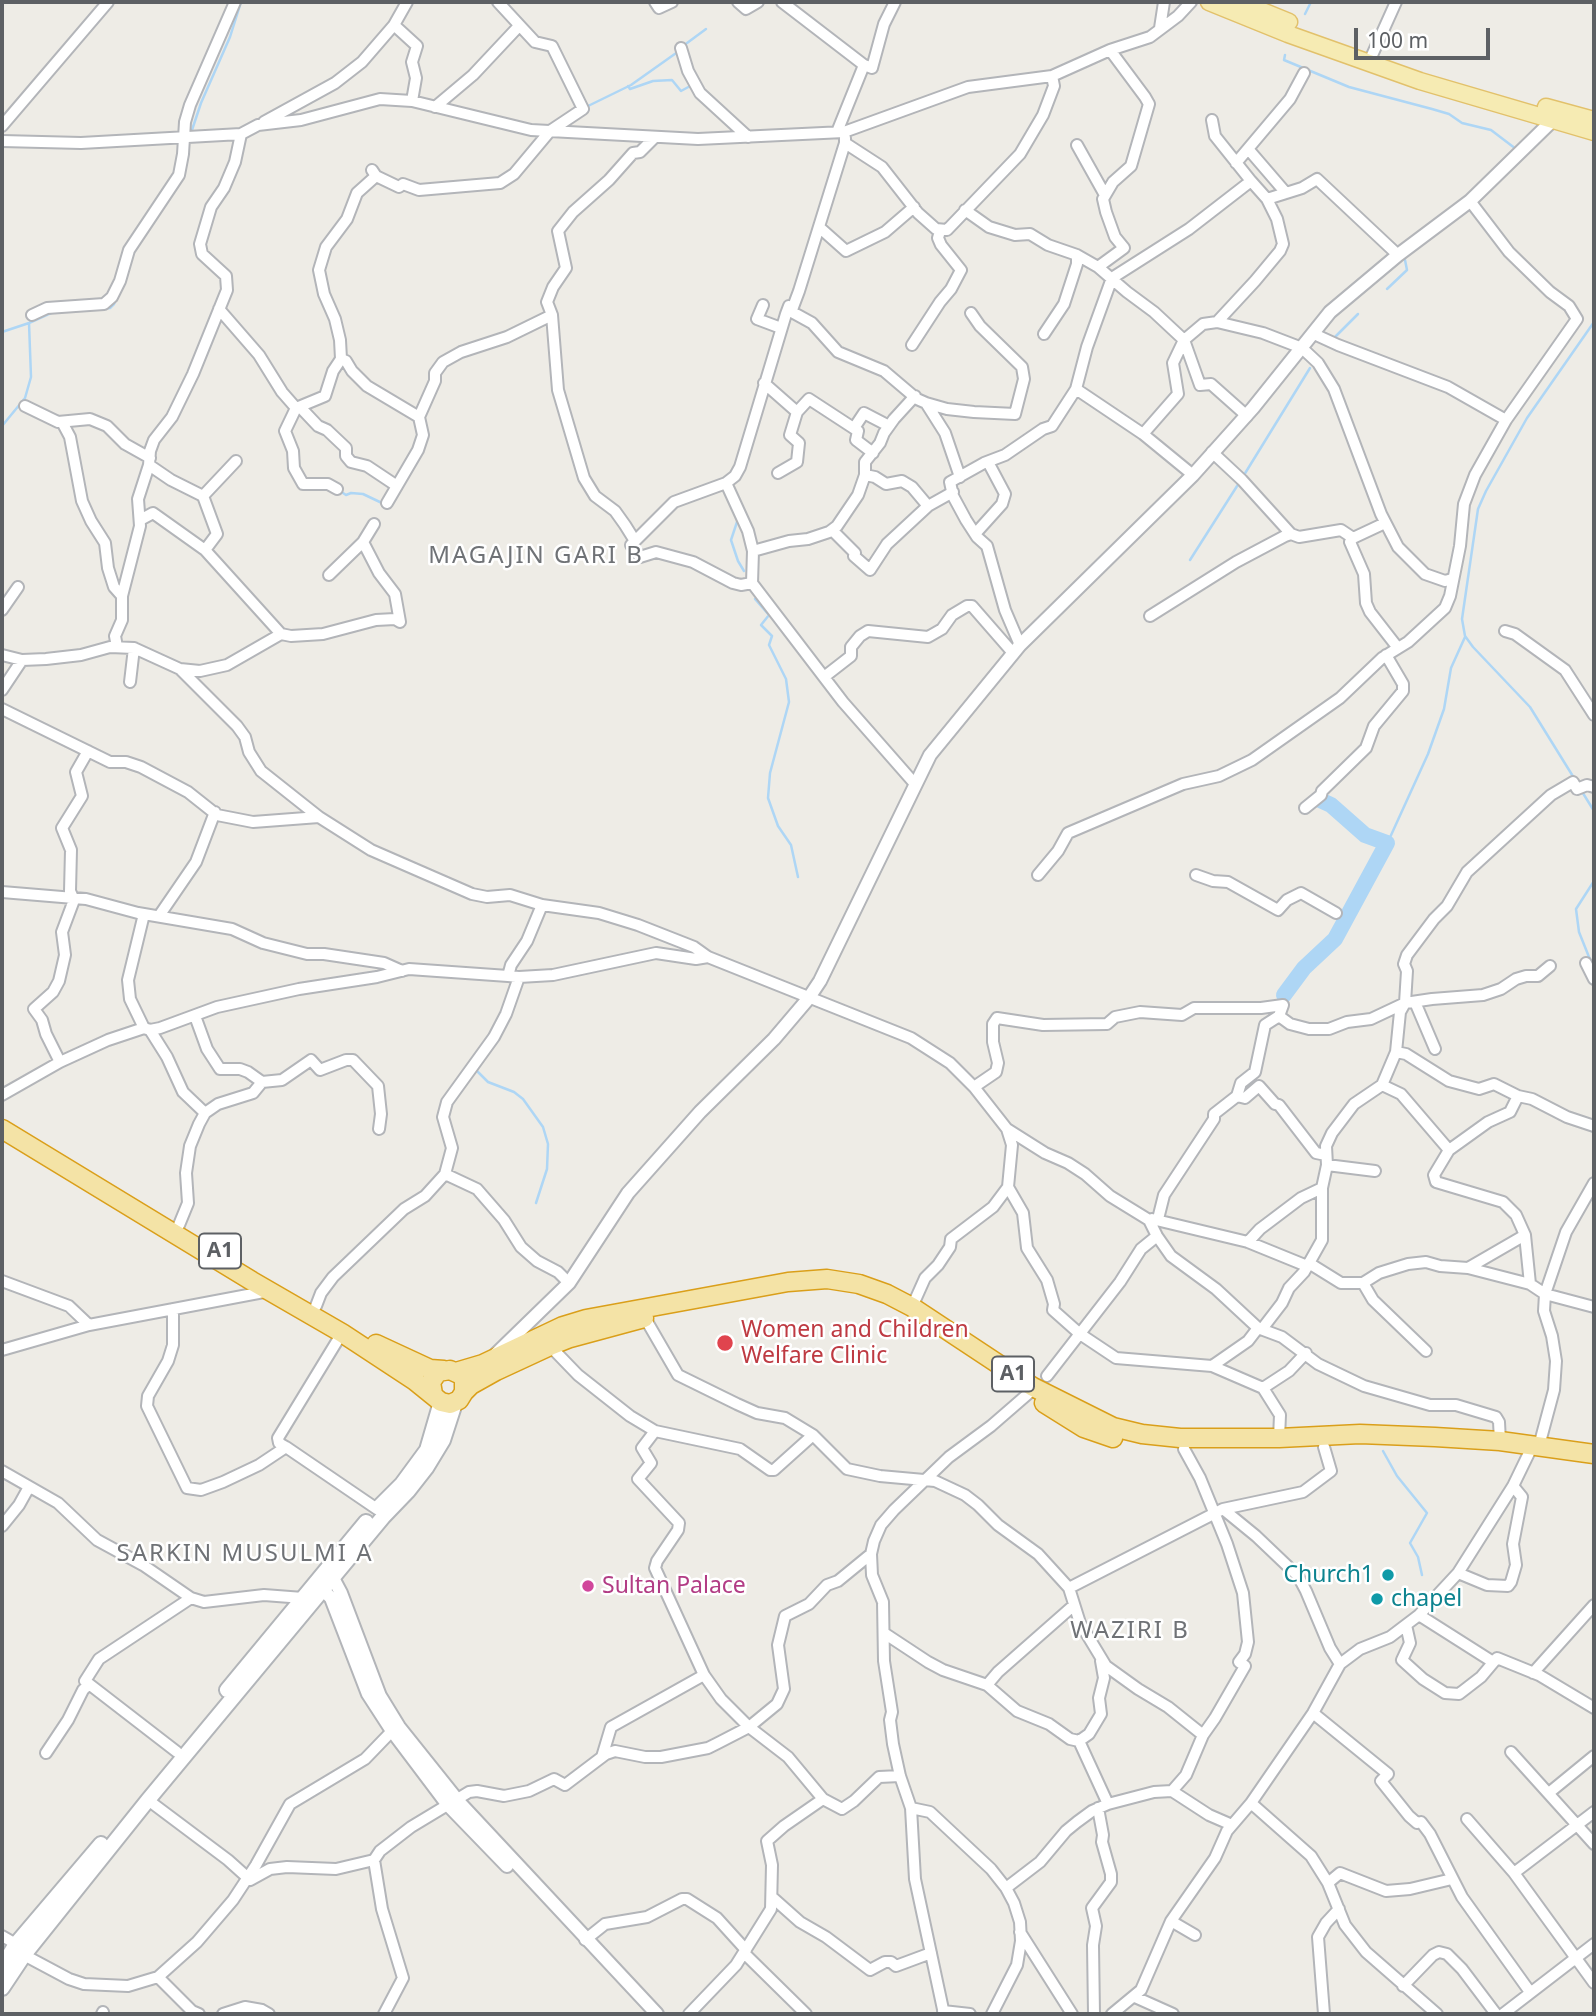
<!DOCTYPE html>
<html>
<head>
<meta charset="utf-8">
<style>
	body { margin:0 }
	#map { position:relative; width:1596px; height:2016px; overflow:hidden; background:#eeece6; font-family:"Noto Sans",sans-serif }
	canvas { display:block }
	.frame { position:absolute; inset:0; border:4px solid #5d6064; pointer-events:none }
	.scale { position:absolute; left:1354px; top:28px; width:136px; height:32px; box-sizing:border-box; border:4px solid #5d6064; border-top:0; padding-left:9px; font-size:21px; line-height:24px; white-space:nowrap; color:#5d6064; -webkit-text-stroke:5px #fff; paint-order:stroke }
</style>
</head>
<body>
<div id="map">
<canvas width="1596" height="2016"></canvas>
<div class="frame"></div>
<div class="scale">100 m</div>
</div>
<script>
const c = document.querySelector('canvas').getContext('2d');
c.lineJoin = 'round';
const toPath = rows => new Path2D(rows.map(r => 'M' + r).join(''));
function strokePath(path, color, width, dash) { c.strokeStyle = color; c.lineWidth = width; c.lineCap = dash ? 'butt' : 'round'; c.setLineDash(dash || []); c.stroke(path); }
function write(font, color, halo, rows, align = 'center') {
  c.font = font + ' "Noto Sans",sans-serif'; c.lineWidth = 5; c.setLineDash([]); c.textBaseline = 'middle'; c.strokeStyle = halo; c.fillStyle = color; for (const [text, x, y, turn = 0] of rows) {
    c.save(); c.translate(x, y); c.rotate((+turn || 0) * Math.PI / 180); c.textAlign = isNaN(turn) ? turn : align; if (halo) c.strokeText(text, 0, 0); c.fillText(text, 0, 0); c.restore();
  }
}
const stream = toPath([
	[1305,14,1311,2],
	[683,46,706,29],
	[1285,55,1284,60,1349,87,1432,109,1449,114,1462,123,1491,130,1516,149],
	[628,86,630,89,653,81,672,80,681,91,692,85],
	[586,107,631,85,679,51],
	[191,133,201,103,230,37,241,2],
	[1387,289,1407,270,1405,260],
	[89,310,110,308,114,304,122,287],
	[2,332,29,323],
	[1334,338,1358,314],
	[2,426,25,398,31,377,29,323,51,313],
	[1244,475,1310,368],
	[340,491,346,495,351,493,363,494,384,504],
	[738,519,731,540,738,561,744,571],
	[1190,560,1239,483],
	[755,599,769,615,761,625,772,636,769,645,786,679,789,702,770,773,768,798,778,826,791,845,798,877],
	[1574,778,1530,707,1473,647,1465,636,1462,619,1478,509,1486,491,1527,418,1594,322],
	[1581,790,1594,811],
	[1382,855,1428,754,1444,709,1451,668,1465,637],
	[1591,962,1579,932,1576,909,1594,881],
	[475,1069,488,1082,514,1092,523,1099,543,1127,548,1144,547,1169,536,1203],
	[1383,1451,1397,1476,1427,1513,1410,1543,1418,1557,1422,1575]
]);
const river = toPath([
	[1284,995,1304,968,1335,939,1387,843,1365,835,1331,805,1320,800]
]);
const minor = toPath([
	[655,2,659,8,672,2],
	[738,2,746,9,758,2],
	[782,2,864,65],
	[394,25,417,46,412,62,416,78,412,101],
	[1160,28,1164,2],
	[681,48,688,71,700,93,748,137],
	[1369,62,1396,2],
	[435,107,473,75,519,26],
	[264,122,335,83,362,62,394,25,407,2],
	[2,126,108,2],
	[837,132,864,65,872,68,884,24,895,2],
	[655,137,640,152,633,153,609,180,573,212,558,231,566,268,553,287,547,302,552,315,558,390,584,478,595,496,615,511,625,525,635,541,631,545,640,557,656,552,693,562,733,583,741,585,752,583,753,551],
	[845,138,845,143,882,167,918,213,936,229,947,230,1020,154,1043,115,1054,86,1052,76],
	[2,141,81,143,241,134,258,125,301,120,380,99,412,101,531,130,698,139,844,132,968,87,1052,76,1110,50,1150,37,1178,16,1191,2],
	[845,143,799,291,793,307,789,306,786,314,740,467,735,476,726,483,748,531,753,551,789,541,808,539,829,532,837,526,858,495,865,475,865,462,880,443,884,433,894,419,915,396],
	[1077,145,1105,195],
	[1249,150,1286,193],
	[1236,163,1290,99,1304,73],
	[372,170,376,176,399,187,403,184,419,190,500,183,514,174,550,131,583,109,552,46,535,42,498,2],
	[1251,181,1267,199,1277,219,1283,244,1280,251,1255,281,1217,322,1263,333,1302,348,1318,363,1334,389,1381,514,1398,547,1425,574,1445,581,1452,579],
	[1267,199,1302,188,1317,179,1398,255],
	[965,210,989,227,1015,235,1030,234,1048,245,1077,255,1098,267,1127,292,1154,312,1184,340,1200,385,1211,384,1247,416],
	[819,227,846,251,885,232,914,207],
	[1098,267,1124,248,1115,237,1106,212,1103,199,1113,182,1131,166,1149,104,1145,97,1110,50],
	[763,305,757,319,781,328],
	[793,307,792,312,812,323,838,352,884,371,917,399,926,403,945,433,960,477],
	[219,309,259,355,282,392,296,408,285,431,293,451,294,468,303,484,328,484,337,489],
	[32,315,47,308,104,304,112,297,120,281,129,250,179,175,183,154,185,122,190,105,235,2],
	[1044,334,1064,304,1077,264,1077,255],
	[1314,334,1338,345,1448,387,1506,420,1577,319,1569,306,1550,292,1509,252,1470,201],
	[912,345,940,302,951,289,961,270,941,245,938,238,940,231],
	[341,359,346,361,352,371,367,386,419,417],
	[764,383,797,412,790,435,799,443,797,462,778,473],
	[1076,389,1143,434,1193,475],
	[926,403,947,409,974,412,1015,414,1024,379,1022,367,980,326,971,313],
	[25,406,58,422,90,419,107,426,125,444,150,458],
	[300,407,318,426,327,430,346,448,346,456,351,462,367,466,397,486],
	[296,408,325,396,333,371,341,359,340,340,335,319,324,294,319,270,326,247,347,219,357,193,376,176],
	[797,412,809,399,858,431,856,440,873,453],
	[62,422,70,437,82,501,91,521,105,543,108,568,114,587,122,596],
	[854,428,864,413,889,426],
	[1143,434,1178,394,1173,363,1184,340,1203,324,1217,322],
	[1212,452,1242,480,1291,534],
	[149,465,171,480,203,496,217,534,205,550],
	[865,475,875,477,886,484,902,481,912,487,928,506],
	[203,496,236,461],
	[387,503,418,450,423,435,419,417,435,381,435,373,443,362,461,352,507,337,552,315],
	[140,520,153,513,205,550,281,634],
	[832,530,855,553,854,556,870,570,887,544,928,506,953,492],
	[975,534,1002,504,1005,494,988,462],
	[1353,538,1350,542,1364,574,1366,603,1370,612,1398,648],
	[635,541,674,502,726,483],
	[329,575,363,542,374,524],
	[752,583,843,702,915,784],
	[2,610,18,587],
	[1150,616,1236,562,1285,536,1291,534,1299,537,1341,530,1353,538,1385,523],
	[1505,631,1515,634,1565,670,1594,715],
	[1020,645,1005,610,987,546,977,537,966,520,953,496,950,482,984,463,1005,455,1043,429,1052,426,1076,389,1087,347,1112,278,1189,229,1251,181,1215,136,1212,120],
	[117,647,115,636,122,620,122,596,140,526,138,499,149,465,150,451,154,440,172,417,193,374,227,290,226,276,202,254,200,244,211,207,224,188,235,162,241,134],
	[2,655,22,660,46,659,81,655,110,647,134,648,180,669,200,671,227,665,281,634,291,636,323,634,376,620,395,619,400,622,395,594,379,573,363,542],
	[180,669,237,726,245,737,249,752,261,771,319,817],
	[824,677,851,656,851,647,860,636,868,631,928,637,942,629,952,615,967,606,972,606,1013,653],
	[130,682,134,648],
	[2,690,22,660],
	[2,709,110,762,126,762,141,767,188,792,217,815,253,822,319,817,371,850,472,894,487,897,510,895,542,905,599,913,638,925,694,947,708,957,911,1038,950,1063,974,1087,1007,1129,1045,1153,1068,1163,1085,1174,1110,1196,1149,1220,1157,1236,1171,1256,1216,1289,1258,1328,1282,1337,1318,1364,1364,1386,1430,1405,1456,1405,1496,1417,1499,1422,1500,1441],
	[1305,808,1321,795,1322,791,1366,748,1374,726,1403,691,1403,684,1386,655],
	[1038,875,1058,851,1068,833,1183,784,1219,776,1252,760,1340,698,1382,658,1408,642,1445,608,1450,596,1460,546,1464,504,1475,475,1506,420],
	[1196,875,1213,881,1228,882,1278,910,1287,900,1301,893,1336,913],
	[2,892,86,899,138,913,232,929,263,943,307,954,324,954,384,963,402,971],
	[159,916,196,862,215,812],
	[1586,963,1594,979],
	[519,977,553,975,656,953,696,959,708,957],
	[1415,1002,1435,1049],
	[195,1016,207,1049,220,1069,240,1069,248,1072,262,1082,282,1080,311,1060,320,1070,346,1060,353,1060,378,1086,381,1114,379,1129],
	[1279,1016,1290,1024,1309,1029,1329,1029,1347,1022,1371,1019,1405,1003,1432,999,1483,995,1501,989,1516,979,1526,976,1538,976,1550,966],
	[144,1028,130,999,128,980,144,914],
	[150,1030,167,1057,183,1092,205,1113],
	[1396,1052,1406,1054,1449,1081,1479,1089,1494,1084,1518,1096,1532,1099,1567,1117,1594,1126],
	[60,1062,46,1034,42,1020,34,1009,53,992,59,981,65,955,62,932,74,900,70,891,71,850,62,828,82,796,76,772,88,751],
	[1382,1085,1401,1094,1449,1150,1434,1175,1436,1182,1503,1202,1516,1215,1525,1235,1530,1284],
	[974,1087,996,1072,998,1063,993,1042,993,1024,997,1018,1043,1025,1107,1024,1115,1017,1140,1012,1182,1015,1194,1008,1261,1008,1283,1005,1279,1016,1265,1025,1255,1072,1241,1083,1237,1096,1214,1114,1214,1119,1164,1195,1158,1219],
	[2,1095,60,1062,108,1040,144,1028,150,1030,160,1028,217,1007,299,989,377,977,409,969,508,976],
	[1237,1096,1245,1098,1259,1086,1275,1104,1279,1105,1316,1153,1326,1155],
	[1007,1129,1012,1145,1008,1187,1023,1213,1027,1248,1047,1280,1054,1304,1053,1310,1080,1334,1116,1358,1212,1366,1263,1388,1280,1415,1279,1438],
	[1449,1150,1488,1122,1510,1112,1518,1096],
	[1327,1165,1375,1171],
	[445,1174,477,1189,504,1220,521,1247,537,1261,558,1272,569,1283],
	[1152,1219,1248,1242,1307,1266,1312,1265,1341,1283,1363,1283,1379,1273,1408,1264,1426,1262,1440,1266,1468,1268,1525,1235],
	[179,1225,188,1203,186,1173,190,1146,199,1124,205,1113,218,1104,253,1093,262,1082],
	[1248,1242,1260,1229,1301,1198,1322,1188],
	[1468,1268,1530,1284,1545,1294,1594,1307],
	[2,1281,69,1306,89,1325],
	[1363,1283,1373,1300,1426,1351],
	[316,1306,321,1293,333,1277,404,1209,425,1196,445,1174,452,1148,443,1117,447,1102,494,1037,506,1014,519,977,508,976,511,965,527,941,542,905],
	[912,1307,925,1278,938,1265,950,1247,951,1239,993,1207,1008,1187],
	[173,1309,173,1345,168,1361,148,1396,147,1406,187,1488,201,1490,223,1482,259,1465,286,1447],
	[645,1318,678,1375,737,1404,757,1413,785,1418,813,1435,847,1469,880,1476,935,1481,965,1495,978,1505,998,1525,1038,1554,1069,1588,1080,1623,1106,1666,1138,1689,1168,1707,1203,1735],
	[1262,1329,1282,1303,1289,1288,1304,1272,1322,1240,1322,1188,1327,1165,1326,1146,1332,1133,1354,1104,1382,1085,1396,1052,1400,1012,1405,1003,1407,971,1404,964,1407,955,1434,919,1447,906,1467,872,1551,795,1573,782,1577,789,1587,785,1594,787],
	[342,1333,278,1438,279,1443,286,1447,377,1509],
	[550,1346,578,1375,630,1416,655,1431,740,1449,770,1470,774,1470,813,1435],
	[2,1350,89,1325,269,1291],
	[1212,1366,1248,1341,1258,1328],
	[1047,1376,1120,1282,1141,1249,1157,1236],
	[1263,1388,1289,1371,1306,1353],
	[655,1431,642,1448,651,1463,638,1479,679,1523,678,1530,657,1561,655,1568,704,1675,721,1699,749,1727,788,1757,823,1799,842,1809,854,1801,879,1777,900,1776],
	[1539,1446,1554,1390,1556,1361,1552,1336,1544,1311,1545,1294,1566,1232,1594,1183],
	[2,1471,58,1503,97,1540,143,1565,191,1598,204,1602,264,1595,303,1598],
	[1223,1509,1303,1492,1331,1471,1324,1447],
	[2,1526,19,1505,29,1487],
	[1458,1573,1487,1585,1508,1586,1511,1582,1516,1565,1513,1544,1522,1497,1513,1486],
	[1069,1588,1223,1509,1256,1536,1298,1576,1306,1591,1330,1648,1340,1664],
	[1419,1615,1493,1662],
	[1406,1625,1410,1643,1402,1660,1423,1679,1445,1693,1459,1694,1481,1677,1497,1658,1539,1675,1594,1708],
	[884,1633,928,1662,943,1670,987,1685,1017,1711,1049,1724,1070,1739,1079,1741,1089,1734,1101,1714,1099,1698,1104,1678,1101,1661],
	[1533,1673,1594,1605],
	[89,1684,85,1681,99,1659,191,1598],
	[987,1685,998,1672,1073,1606],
	[1313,1713,1388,1774,1381,1781,1409,1816,1417,1823,1421,1822,1430,1834,1462,1897,1530,1992],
	[1079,1741,1108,1804],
	[1511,1752,1594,1844],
	[46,1753,68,1720,83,1690,89,1684,177,1752],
	[602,1757,611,1727,704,1675],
	[1172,1791,1186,1775,1203,1735,1215,1718,1245,1666,1239,1662,1245,1654,1248,1642,1243,1593,1227,1544,1200,1478,1184,1449],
	[1550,1792,1594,1756],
	[148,1800,228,1860,248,1878],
	[911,1808,930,1812,991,1869,1006,1888,1014,1903,1020,1922,1021,1941,1017,1965,992,2014],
	[1467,1819,1514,1873,1594,1983],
	[374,1860,382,1909,403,1978,384,2014],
	[1514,1873,1594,1812],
	[248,1878,250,1880,270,1869,287,1867,336,1869,374,1860,380,1851,411,1827,469,1792,477,1791,504,1796,529,1791,554,1779,565,1785,606,1754,615,1751,645,1757,661,1757,708,1748,718,1743,749,1727,777,1704,784,1689,778,1645,785,1616,809,1604,827,1585,838,1581,871,1554],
	[1328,1883,1340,1873,1386,1891,1410,1889,1452,1879],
	[1006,1888,1040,1862,1066,1831,1077,1822,1092,1811,1108,1804,1154,1792,1172,1791,1209,1815,1232,1825],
	[773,1898,800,1922,826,1937,870,1970,885,1962,891,1962,896,1966,931,1953],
	[1171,1921,1195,1935],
	[1020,1932,1072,2014],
	[2,1936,16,1944],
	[585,1940,605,1924,647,1917,682,1899,687,1899,717,1918,746,1950],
	[745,1954,806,2014],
	[24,1955,69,1979,84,1984,128,1986,158,1977,197,1942,233,1900,256,1865,290,1804,365,1759,392,1731],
	[158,1977,192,2011,199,2014],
	[1403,1986,1433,1955,1439,1952,1447,1954,1462,1969,1496,2014],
	[1135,1997,1173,2014],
	[943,2011,970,2014],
	[102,2014,103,2012],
	[223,2014,245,2007,262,2010,269,2014],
	[689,2014,736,1965,771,1909,772,1865,767,1841,784,1826,823,1799],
	[944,2014,915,1879,911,1808,900,1776,893,1744,890,1720,892,1712,884,1661,883,1602,872,1575,871,1554,874,1541,881,1525,894,1510,949,1457,991,1426,1029,1393],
	[1094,2014,1093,1945,1096,1926,1092,1908,1111,1882,1111,1874,1102,1842,1103,1835,1098,1808],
	[1112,2014,1141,1990,1171,1921,1215,1858,1227,1831,1251,1803],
	[1324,2014,1318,1937,1326,1923,1339,1909],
	[1437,2014,1366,1952,1345,1925,1328,1883,1311,1856,1251,1803,1313,1713,1340,1664,1360,1649,1390,1637,1419,1615,1458,1573,1513,1486,1529,1453],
	[1503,2014,1594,1944]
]);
const tertiary = toPath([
	[496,1354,569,1283,628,1193,700,1112,774,1039,808,999,820,981,930,755,1020,645,1193,475,1253,408,1330,312,1398,255,1470,201,1553,120],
	[326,1572,333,1578,341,1593,380,1696,399,1727,459,1802,657,2014],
	[316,1583,331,1598,368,1694,392,1731,447,1804,507,1866]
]);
const secondary = toPath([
	[379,1507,402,1484,427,1450,441,1402],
	[227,1690,366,1522],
	[2,1967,16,1944,101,1844],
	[2,1988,24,1955,148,1800,383,1517,408,1491,426,1468,443,1440,455,1403]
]);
const primary = toPath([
	[1209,2,1288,34,1420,81,1594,132],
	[1240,2,1289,22],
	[1546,107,1594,120]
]);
const trunk = toPath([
	[2,1129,252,1281,342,1333,415,1381,441,1402,450,1404,459,1400,464,1392,464,1380,461,1375,450,1370,438,1372,431,1382,433,1394],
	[376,1344,430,1369,444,1370],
	[456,1372,483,1364,563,1326,586,1319,788,1282,827,1279,859,1284,887,1294,912,1307,1033,1387,1113,1427,1142,1434,1180,1438,1279,1438,1360,1434,1435,1437,1500,1441,1594,1454],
	[464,1392,471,1385,496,1371,550,1346,570,1338,644,1318],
	[1044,1403,1084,1428,1113,1438]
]);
const markers = [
	[725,1343,9,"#e0444e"],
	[1388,1575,7,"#0f9aa8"],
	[588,1586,7,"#d1479c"],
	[1377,1599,7,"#0f9aa8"]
];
const shields = [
	[220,1251,42],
	[1013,1374,42]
];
const shieldNames = [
	["A1",220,1251],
	["A1",1013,1374]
];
const healthNames = [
	["Women and Children",741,1330],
	["Welfare Clinic",741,1356]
];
const cultureNames = [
	["Church1",1374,1575],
	["chapel",1391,1599,"left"]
];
const hotelNames = [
	["Sultan Palace",602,1586]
];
const neighbourhoodNames = [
	["MAGAJIN GARI B",536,556],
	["SARKIN MUSULMI A",245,1554],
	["WAZIRI B",1130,1631]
];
strokePath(stream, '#aed6f5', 2.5);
strokePath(river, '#aed6f5', 16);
strokePath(minor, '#b3b5b9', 14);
strokePath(tertiary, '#b3b5b9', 16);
strokePath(secondary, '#b2b5b9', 18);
strokePath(primary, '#e2c16b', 19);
strokePath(trunk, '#da9f1a', 21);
strokePath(minor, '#fff', 10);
strokePath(tertiary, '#fff', 12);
strokePath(secondary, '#fff', 14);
strokePath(primary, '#f6ebb3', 16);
strokePath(trunk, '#f4e3a6', 18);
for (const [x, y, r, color] of markers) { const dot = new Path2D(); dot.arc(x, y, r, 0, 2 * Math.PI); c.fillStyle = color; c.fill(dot); strokePath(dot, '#fff', 2.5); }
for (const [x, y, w] of shields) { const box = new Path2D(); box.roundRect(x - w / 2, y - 17.5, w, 35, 5); c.fillStyle = '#fff'; c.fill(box); strokePath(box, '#5d6064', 2); }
write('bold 21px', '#5d6064', null, shieldNames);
write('23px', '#be3a42', '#fff', healthNames, 'left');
write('23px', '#0d838f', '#fff', cultureNames, 'right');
write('23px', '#b23c85', '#fff', hotelNames, 'left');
c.letterSpacing = '2px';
write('24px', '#6f7276', '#fff', neighbourhoodNames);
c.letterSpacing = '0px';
</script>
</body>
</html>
